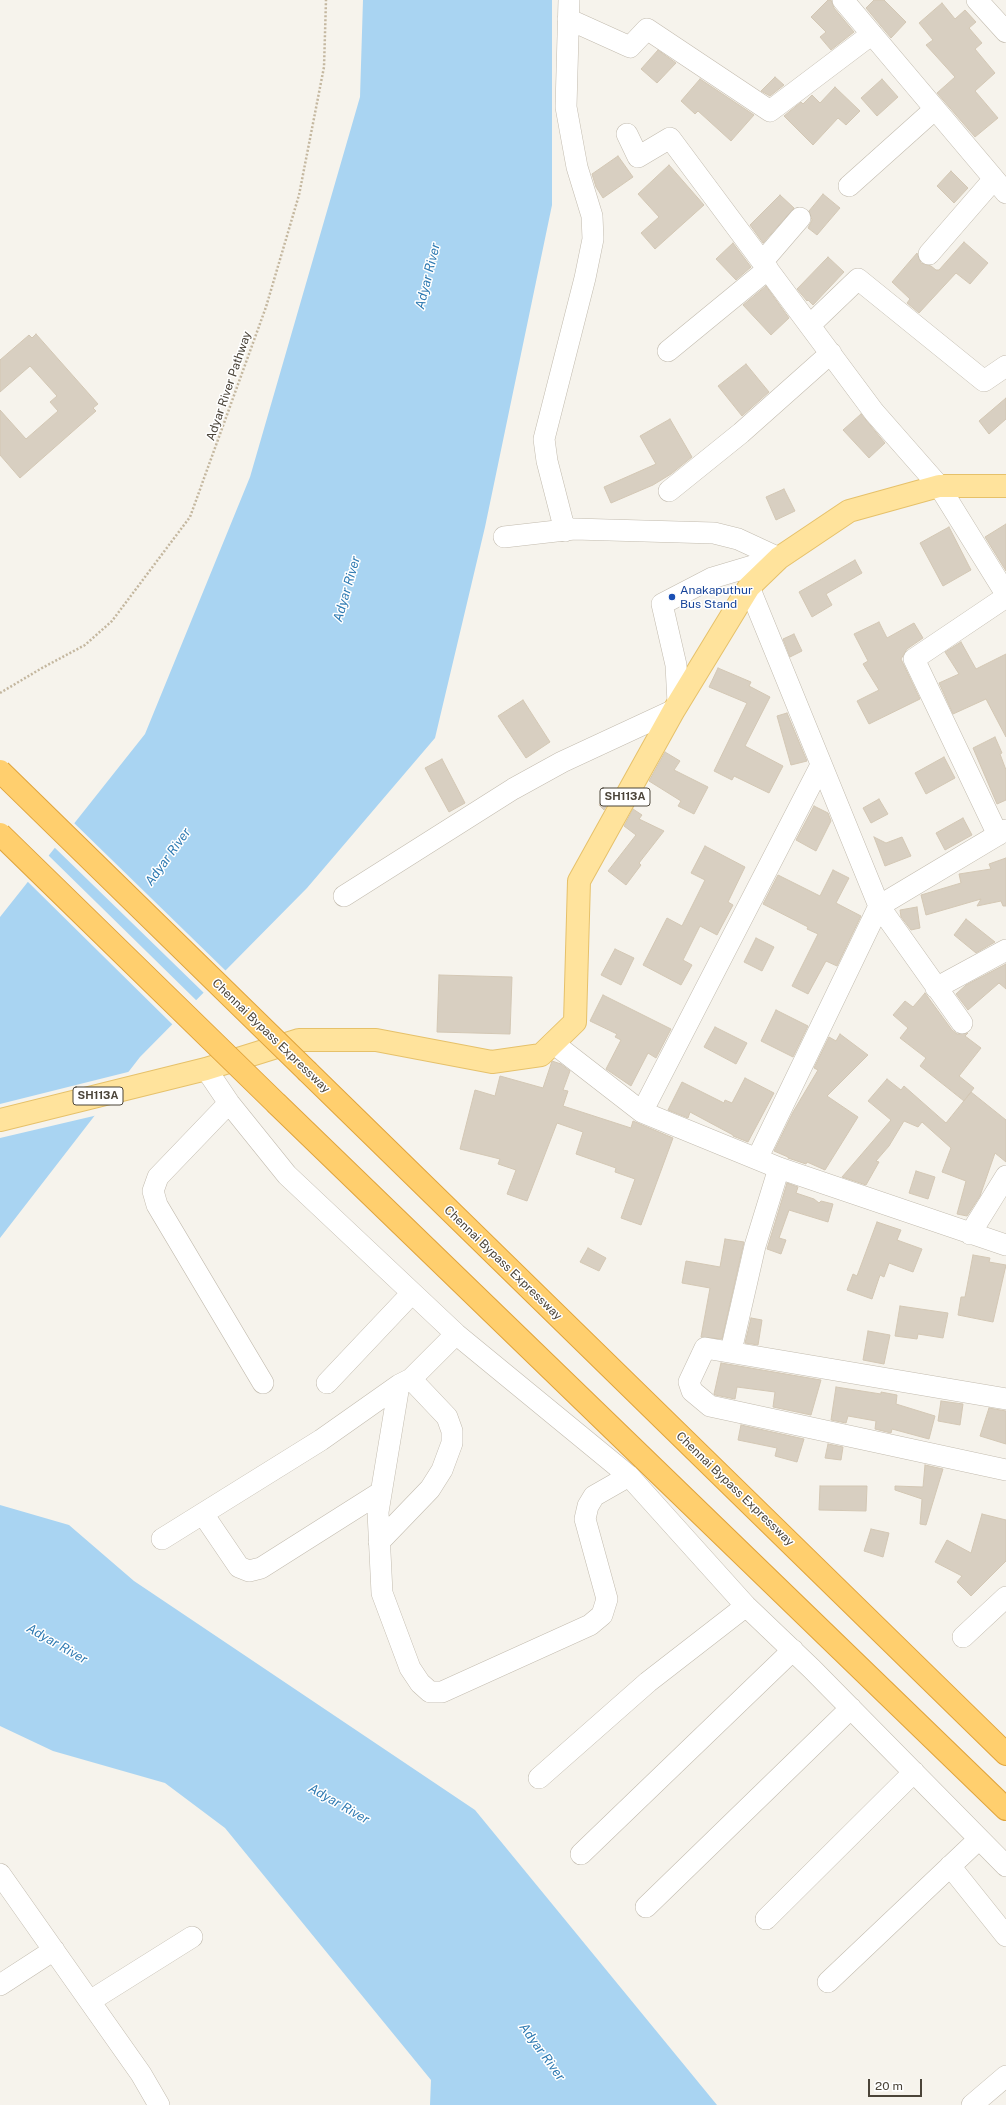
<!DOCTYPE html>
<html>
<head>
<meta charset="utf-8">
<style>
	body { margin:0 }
	#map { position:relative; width:1006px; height:2105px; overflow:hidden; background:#f6f3ec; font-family:"Public Sans",sans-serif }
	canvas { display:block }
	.scale { position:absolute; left:868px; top:2079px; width:54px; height:18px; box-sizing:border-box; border:2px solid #4b4439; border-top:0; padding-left:5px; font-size:12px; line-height:14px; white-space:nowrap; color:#4b4439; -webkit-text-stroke:3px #fff; paint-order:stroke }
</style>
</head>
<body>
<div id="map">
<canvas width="1006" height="2105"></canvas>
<div class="scale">20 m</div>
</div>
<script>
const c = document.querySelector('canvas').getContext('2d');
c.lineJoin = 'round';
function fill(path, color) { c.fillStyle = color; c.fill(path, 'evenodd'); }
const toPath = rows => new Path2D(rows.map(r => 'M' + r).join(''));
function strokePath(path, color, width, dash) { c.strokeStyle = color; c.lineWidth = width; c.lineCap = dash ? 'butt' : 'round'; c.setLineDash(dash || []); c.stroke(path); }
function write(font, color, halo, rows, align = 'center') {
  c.font = font + ' "Public Sans",sans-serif'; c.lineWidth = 3; c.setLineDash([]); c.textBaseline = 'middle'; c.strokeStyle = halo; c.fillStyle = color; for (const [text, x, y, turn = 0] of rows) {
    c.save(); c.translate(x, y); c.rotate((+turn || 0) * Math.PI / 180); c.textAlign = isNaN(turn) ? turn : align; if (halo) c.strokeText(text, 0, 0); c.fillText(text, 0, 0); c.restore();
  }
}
const water = toPath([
	[363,0,552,0,552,205,485,527,435,738,307,888,140,1057,0,1238,0,917,145,734,250,477,360,97],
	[0,1505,69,1525,134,1581,475,1810,717,2105,430,2105,431,2080,225,1828,165,1783,53,1751,0,1726]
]);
const pier = toPath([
	[73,822,227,972,205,994,53,846],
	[47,854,198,1002,174,1026,26,880],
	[132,1071,98,1115,0,1138,0,1104]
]);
const building = toPath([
	[828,0,831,0,834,8,854,32,831,50,820,37,826,32,811,17,828,0],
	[874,0,884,0,906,22,891,38,866,8,874,0],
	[942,3,955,19,965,10,976,22,969,28,982,43,975,49,995,73,975,91,998,118,975,137,937,93,955,77,926,45,933,40,919,23,942,3],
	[658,50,676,63,657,83,641,69,658,50],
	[775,77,784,85,770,96,761,91,775,77],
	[700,79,754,115,731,141,698,111,695,114,681,101,700,79],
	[882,79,898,97,877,116,861,98,882,79],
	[835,87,860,111,846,125,838,118,813,145,784,116,801,102,803,104,812,95,820,103,835,87],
	[618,156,633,177,603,198,596,187,592,174,618,156],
	[669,165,704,205,655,249,641,233,659,217,638,194,669,165],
	[951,171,968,188,954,203,937,186,951,171],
	[823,194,840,208,817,235,808,228,812,220,809,211,823,194],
	[780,195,794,208,763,243,750,225,780,195],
	[964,242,988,263,970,284,956,273,919,313,907,303,910,299,892,282,917,253,921,263,931,266,936,270,939,270,964,242],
	[733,243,751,267,736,280,716,259,733,243],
	[828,257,844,272,813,305,808,300,807,301,797,289,828,257],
	[766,286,789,318,771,335,743,305,766,286],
	[36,334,98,404,93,408,96,411,20,478,0,455,0,410,26,439,58,411,50,402,57,396,30,366,0,392,0,360,29,335,32,338,36,334],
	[746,364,769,392,742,416,718,386,746,364],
	[1006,398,1006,419,989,434,979,421,1006,398],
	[861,414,885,443,869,458,843,430,861,414],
	[670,419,692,457,671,474,653,485,611,503,604,487,656,464,640,436,670,419],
	[784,489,795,511,776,520,766,497,784,489],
	[1006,524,1006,571,985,537,1006,524],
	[949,527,971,570,943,586,920,543,949,527],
	[855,560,862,573,826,594,832,605,812,617,799,592,855,560],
	[879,622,887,638,914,623,923,638,907,649,901,659,920,699,869,724,857,701,879,690,863,664,868,661,854,634,879,622],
	[794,634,802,651,790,657,783,639,794,634],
	[961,642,976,669,1006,654,1006,737,986,699,953,714,939,683,959,674,945,652,961,642],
	[718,668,751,682,749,686,770,697,745,746,783,766,769,793,734,776,732,780,714,771,747,703,709,687,718,668],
	[523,700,550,742,526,758,498,716,523,700],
	[787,713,807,761,791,765,777,716,787,713],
	[995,737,1002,753,1000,754,1006,770,1006,800,997,804,973,748,995,737],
	[665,752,680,761,674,770,708,787,694,814,678,806,681,801,649,781,665,752],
	[944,757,955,778,926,794,915,773,944,757],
	[442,759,465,803,449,812,425,768,442,759],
	[879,799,888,814,871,823,863,808,879,799],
	[602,800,608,803,604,810,599,805,602,800],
	[814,806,828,813,831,821,816,851,796,840,814,806],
	[633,809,642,815,639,819,664,831,639,863,641,865,626,885,608,871,636,835,624,826,633,809],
	[963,818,972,835,945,850,936,833,963,818],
	[874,837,886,843,902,837,911,856,885,866,874,837],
	[705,846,745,867,728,902,733,905,717,935,700,926,683,960,692,965,681,985,643,965,667,918,682,926,705,880,691,873,705,846],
	[1006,858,1006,906,1003,906,1001,901,977,906,981,899,926,915,921,895,961,883,959,874,991,869,989,864,1006,858],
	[833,870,849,878,836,903,861,916,837,966,826,961,808,994,792,986,818,934,807,929,808,927,763,904,778,875,820,896,833,870],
	[917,907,920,928,911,930,901,917,900,910,917,907],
	[966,919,995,942,976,953,954,935,966,919],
	[756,938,774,947,762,971,744,962,756,938],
	[615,949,634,958,621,985,601,975,615,949],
	[1006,964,1006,989,999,983,968,1010,956,994,966,985,1006,964],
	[439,975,512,977,510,1034,437,1032,439,975],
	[925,993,952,1030,957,1034,968,1033,965,1036,981,1048,959,1076,974,1088,964,1101,920,1066,926,1058,900,1038,908,1028,893,1015,905,1001,913,1007,925,993],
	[603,995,671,1029,656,1058,648,1053,631,1086,606,1069,621,1040,615,1037,617,1034,590,1021,603,995],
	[776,1010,808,1026,793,1057,761,1041,776,1010],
	[715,1027,747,1043,736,1064,704,1047,715,1027],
	[840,1034,868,1055,827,1096,858,1117,825,1170,807,1162,806,1164,788,1158,788,1157,774,1151,793,1112,818,1070,814,1068,829,1037,836,1041,840,1034],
	[552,1061,561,1064,570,1071,563,1090,568,1091,563,1106,631,1128,633,1121,673,1138,641,1225,621,1218,635,1179,615,1172,616,1168,576,1154,583,1132,557,1123,527,1201,507,1194,516,1170,498,1164,500,1159,460,1149,475,1090,495,1096,500,1076,543,1088,552,1061],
	[745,1078,774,1093,748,1142,733,1136,733,1135,690,1112,688,1118,668,1110,682,1082,724,1103,725,1100,732,1103,745,1078],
	[887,1079,901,1090,904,1086,946,1123,971,1092,1006,1120,1006,1162,995,1153,980,1196,967,1216,957,1214,966,1181,942,1172,951,1148,922,1122,918,1127,904,1121,889,1146,876,1161,879,1162,866,1185,842,1177,891,1120,868,1101,887,1079],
	[916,1171,935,1177,928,1199,909,1193,916,1171],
	[787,1183,798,1187,796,1193,814,1199,819,1203,821,1201,833,1204,828,1222,789,1210,779,1238,786,1240,781,1254,767,1249,787,1183],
	[877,1222,901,1230,897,1240,922,1249,913,1272,889,1263,884,1277,880,1275,872,1299,847,1290,853,1274,857,1276,877,1222],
	[725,1239,744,1242,722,1339,701,1337,710,1288,682,1283,686,1261,720,1267,725,1239],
	[588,1248,606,1258,599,1271,580,1262,588,1248],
	[973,1255,990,1258,989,1262,1006,1265,993,1322,958,1315,961,1297,965,1297,973,1255],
	[900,1306,948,1313,943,1338,918,1334,917,1339,895,1336,900,1306],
	[751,1318,762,1320,758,1345,745,1343,751,1318],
	[868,1331,890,1335,884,1364,863,1360,868,1331],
	[721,1363,821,1380,811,1415,773,1407,775,1392,737,1387,735,1399,715,1395,714,1394,721,1363],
	[836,1387,881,1394,881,1392,897,1395,896,1404,935,1416,929,1439,892,1429,891,1433,875,1429,876,1421,848,1416,846,1423,831,1420,836,1387],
	[941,1401,963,1404,960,1425,938,1421,941,1401],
	[989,1408,1006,1411,1006,1444,980,1436,989,1408],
	[741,1425,804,1439,797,1462,775,1456,777,1448,738,1440,741,1425],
	[828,1444,843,1447,841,1460,825,1458,828,1444],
	[925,1465,943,1469,926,1525,920,1524,922,1499,895,1490,895,1486,923,1487,925,1465],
	[820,1486,867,1486,866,1511,819,1510,820,1486],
	[982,1514,1006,1520,1006,1561,971,1596,957,1582,962,1576,935,1562,947,1540,971,1553,982,1514],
	[871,1529,889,1533,883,1557,864,1551,871,1529]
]);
const path = toPath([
	[0,693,42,668,85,645,112,621,190,517,266,307,299,195,324,67,326,0]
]);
const minor = toPath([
	[843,0,1006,193],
	[977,0,1006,32],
	[568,19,630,47,647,29,770,111,872,34],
	[627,134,638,157,670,138,874,412,939,486,1006,594],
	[849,186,935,109],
	[929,254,994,179],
	[763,261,800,218],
	[810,325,858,279,984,381,1006,366],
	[668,351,768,269],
	[669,491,741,433,831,353],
	[565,531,547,461,544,439,585,278,593,239,592,216,577,167,566,107,569,0],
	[504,537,574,529,714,533,738,539,779,558],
	[749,587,879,906,962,1023],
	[678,703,676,665,662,604,712,578,779,558],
	[998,835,914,659,1006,597],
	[344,896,513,789,562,762,674,710],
	[936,988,1006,950],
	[553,1043,642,1112,779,1168,1006,1245],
	[206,1069,229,1103,287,1175,456,1334,629,1476,746,1606,812,1669,1006,1866],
	[229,1103,158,1177,153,1191,157,1205,263,1383],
	[642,1112,821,765],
	[757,1159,879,906,1006,830],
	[970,1234,1006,1176],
	[731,1351,755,1246,779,1168],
	[327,1383,412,1293],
	[399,1385,378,1512,382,1593,410,1668,420,1683,430,1692,442,1692,590,1625,602,1615,607,1599,585,1519,588,1506,594,1496,629,1476],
	[1006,1399,705,1348,689,1382,692,1391,710,1406,1006,1470],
	[203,1514,239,1567,249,1571,261,1568,381,1492],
	[162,1539,321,1440,399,1385,411,1379,456,1334],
	[379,1542,430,1489,442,1470,452,1443,452,1431,447,1417,411,1379],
	[963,1637,1006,1597],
	[539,1778,648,1682,746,1606],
	[581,1854,793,1650],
	[950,1866,1006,1936],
	[0,1874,141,2074,159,2105],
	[646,1907,851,1708],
	[766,1919,914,1772],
	[828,1982,979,1839],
	[0,1985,54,1950],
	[90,2001,192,1937],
	[972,2105,1006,2076]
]);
const major = toPath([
	[0,1120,206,1069,299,1040,376,1040,492,1062,541,1055,575,1022,579,881,674,710,749,587,779,558,849,511,939,486,1006,486]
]);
const highway = toPath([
	[308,1072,1006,1754],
	[277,1104,1006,1809]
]);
const highwayBridge = toPath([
	[0,771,308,1072],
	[0,834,277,1104]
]);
const markers = [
	[672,597,4,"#1a4fb4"]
];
const shields = [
	[625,797,50],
	[98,1096,50]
];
const shieldNames = [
	["SH113A",625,797],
	["SH113A",98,1096]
];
const streetNames = [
	["Adyar River Pathway",229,386,-71],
	["Chennai Bypass Expressway",271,1036,44],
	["Chennai Bypass Expressway",503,1263,44],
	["Chennai Bypass Expressway",735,1489,44]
];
const transitNames = [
	["Anakaputhur",680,590],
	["Bus Stand",680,604]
];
const waterNames = [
	["Adyar River",428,276,-76],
	["Adyar River",347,589,-74],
	["Adyar River",168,857,-54],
	["Adyar River",57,1644,30],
	["Adyar River",339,1804,30],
	["Adyar River",542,2052,54]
];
fill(water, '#a9d4f2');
fill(pier, '#f6f3ec');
fill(building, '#d8cfc1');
strokePath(building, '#d3c7b4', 1);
strokePath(minor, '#c2bbae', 22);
strokePath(major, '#e6c16a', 24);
strokePath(highway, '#e0a43c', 24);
strokePath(path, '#c4b79f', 2.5, [2, 2]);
strokePath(minor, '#fff', 21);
strokePath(major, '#ffe39c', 22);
strokePath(highway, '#ffcf6e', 22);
strokePath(highwayBridge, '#e0a43c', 24, []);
strokePath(highwayBridge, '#ffcf6e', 22);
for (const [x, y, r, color] of markers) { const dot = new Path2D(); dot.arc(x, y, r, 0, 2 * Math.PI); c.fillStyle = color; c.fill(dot); strokePath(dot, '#fff', 1.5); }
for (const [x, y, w] of shields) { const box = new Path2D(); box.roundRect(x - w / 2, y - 9, w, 18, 3); c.fillStyle = '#fff'; c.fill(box); strokePath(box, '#4b4439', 1); }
write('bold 11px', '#4b4439', null, shieldNames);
write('12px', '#4b4439', '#fff', streetNames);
write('12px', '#164399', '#fff', transitNames, 'left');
write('italic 13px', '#2e7ab2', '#fff', waterNames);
</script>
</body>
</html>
